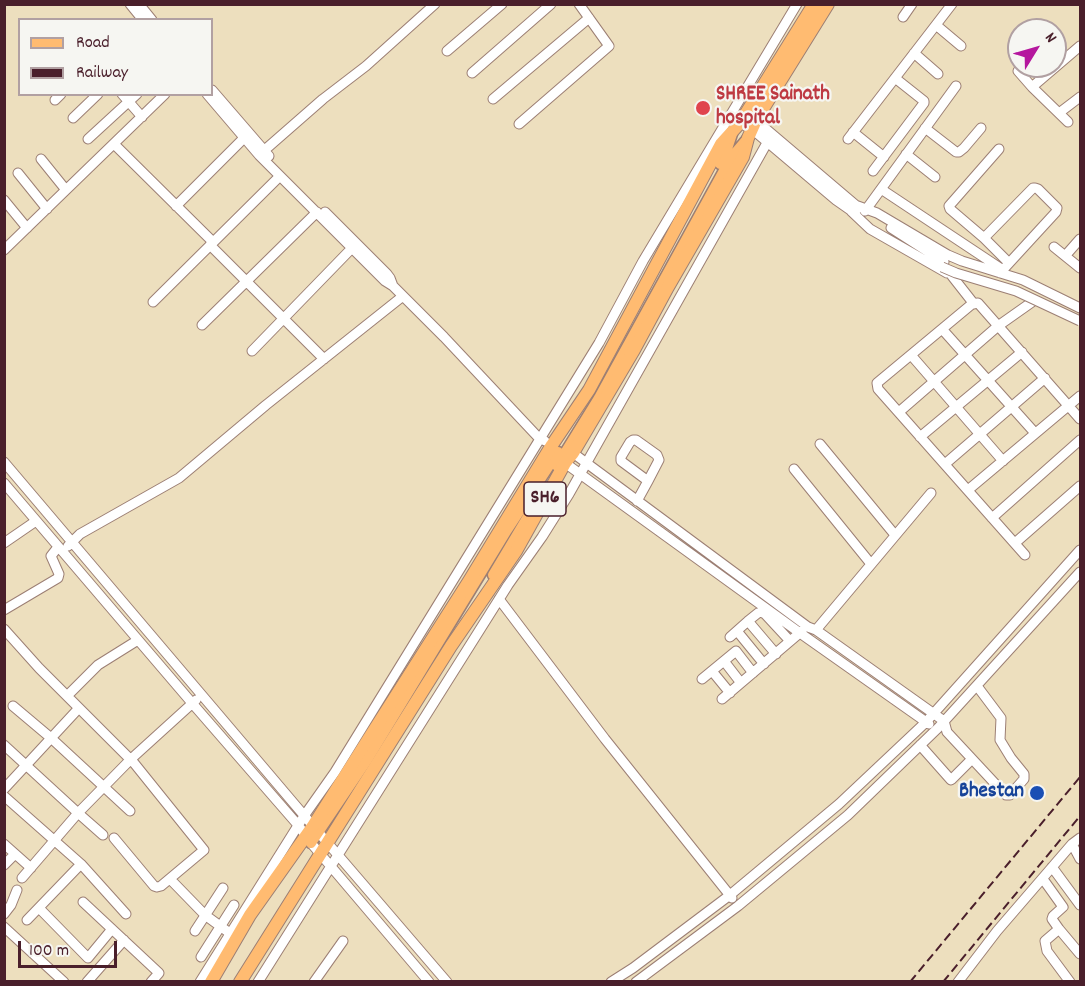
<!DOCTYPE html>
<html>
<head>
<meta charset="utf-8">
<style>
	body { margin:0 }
	#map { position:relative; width:1085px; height:986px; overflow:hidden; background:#eddfbe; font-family:Dekko,sans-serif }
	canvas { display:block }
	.frame { position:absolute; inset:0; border:6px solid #4a1f2b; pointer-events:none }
	.legend { position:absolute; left:18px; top:18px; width:195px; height:78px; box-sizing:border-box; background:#f6f6f2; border:2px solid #b1a0a2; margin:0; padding:8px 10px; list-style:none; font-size:18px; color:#4a1f2b }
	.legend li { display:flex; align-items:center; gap:12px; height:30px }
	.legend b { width:30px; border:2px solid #b1a0a2 }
	.north { position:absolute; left:1007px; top:18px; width:60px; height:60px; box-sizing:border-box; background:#f6f6f2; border:2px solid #b1a0a2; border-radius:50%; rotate:53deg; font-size:16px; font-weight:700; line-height:24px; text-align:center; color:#4a1f2b }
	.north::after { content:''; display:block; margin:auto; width:21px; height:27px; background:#b5179e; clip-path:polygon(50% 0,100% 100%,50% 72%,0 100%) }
	.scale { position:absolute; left:18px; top:941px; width:99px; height:27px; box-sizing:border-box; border:3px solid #4a1f2b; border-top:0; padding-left:8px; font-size:18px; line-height:21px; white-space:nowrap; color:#4a1f2b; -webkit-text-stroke:4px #f6f6f2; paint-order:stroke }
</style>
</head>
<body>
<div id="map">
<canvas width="1085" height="986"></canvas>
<div class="frame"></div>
<ul class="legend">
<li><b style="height:8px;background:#ffbb71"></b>Road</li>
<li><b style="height:8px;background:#4a1f2b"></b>Railway</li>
</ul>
<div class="north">N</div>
<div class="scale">100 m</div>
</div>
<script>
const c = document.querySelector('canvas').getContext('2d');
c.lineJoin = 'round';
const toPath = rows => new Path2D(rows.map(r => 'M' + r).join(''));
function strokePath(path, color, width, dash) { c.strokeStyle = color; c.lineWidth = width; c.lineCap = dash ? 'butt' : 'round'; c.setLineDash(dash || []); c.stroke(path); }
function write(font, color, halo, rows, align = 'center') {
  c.font = font + ' Dekko,sans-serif'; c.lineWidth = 4.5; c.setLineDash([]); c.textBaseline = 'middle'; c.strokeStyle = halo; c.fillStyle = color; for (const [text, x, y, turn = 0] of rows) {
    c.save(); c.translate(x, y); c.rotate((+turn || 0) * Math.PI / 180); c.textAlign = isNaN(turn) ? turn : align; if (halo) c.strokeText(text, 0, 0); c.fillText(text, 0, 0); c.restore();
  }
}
const minor = toPath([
	[130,4,143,20],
	[139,4,152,20],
	[903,17,912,4],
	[936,25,961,46],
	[447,51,502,4],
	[914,53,938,74],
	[1018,71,1032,87,1068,122],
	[472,73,551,4],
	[1032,87,1080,46],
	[212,90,269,156],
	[122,94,142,117],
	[207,94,259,155,385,281,393,286,444,337,537,436,545,441],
	[493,99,589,18],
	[55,100,61,94],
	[1059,113,1080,97],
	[73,118,98,94],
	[753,118,859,208],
	[740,123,752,129,836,200,856,214],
	[519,124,609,46,579,4],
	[925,128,956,152,959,152,964,148,981,128],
	[853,132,884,157],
	[88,139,137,94],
	[848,139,952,4],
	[114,144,213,242],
	[999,149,949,206,950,209,984,238,1009,263],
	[906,154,935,177],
	[259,155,323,99,366,66,435,4],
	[41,159,66,190],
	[873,171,924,103,924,101,895,78],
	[18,173,47,209],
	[881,189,1003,270],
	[4,200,27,228],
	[855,205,877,213,948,255,962,261,1023,280,1080,308],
	[176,206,244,138],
	[851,211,870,229,947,273],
	[865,211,956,86],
	[325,212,387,274,390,278,393,286],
	[891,228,944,262],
	[984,238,1033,188,1035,188,1038,189,1057,208,1056,212,1000,273],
	[210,245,324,359],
	[1054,247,1080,268],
	[4,250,165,94],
	[1065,256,1080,239],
	[952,276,974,304],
	[153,302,280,176],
	[202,325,317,212],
	[942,329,1035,433],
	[252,351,352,248],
	[911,355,1003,461],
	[899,412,998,326,1032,302],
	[920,437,1022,352],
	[820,444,895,535],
	[573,453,808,627,816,630,944,721,947,732,1001,790,1006,795,1010,795,1024,779,1024,774,1011,758,1000,740,1001,718,977,686],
	[4,462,313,826,447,982],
	[565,463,800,633,929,724],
	[945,464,1045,378],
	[794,469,871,564],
	[4,483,192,703,298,825,311,843,429,982],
	[968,490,1080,396],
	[637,501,648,481,659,460,657,455,636,440,633,440,630,442,621,457,621,461,648,481],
	[992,518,1080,440],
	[4,543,36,521],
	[1015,543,1080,486],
	[68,546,80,534,179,478,266,405,403,296],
	[1025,555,878,389,877,383,972,304,978,303,1080,419],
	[499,599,605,739,732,898],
	[4,610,58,578,59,574,51,556,58,547],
	[748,621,776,654],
	[4,629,39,668,134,763,204,850,161,886,157,887,154,886,114,838],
	[816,630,931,493],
	[737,631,764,664],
	[730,637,748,621,758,613,761,612,765,614,790,641],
	[724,661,741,683],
	[712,671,730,693],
	[702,679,736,651,753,673],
	[67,696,98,665,138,640],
	[722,699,802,631],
	[13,706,51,738,130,811],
	[4,745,78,813,103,835],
	[920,745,951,780,972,759],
	[4,789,79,708],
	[4,796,81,864,126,914],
	[4,844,31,868],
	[1072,844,1080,859],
	[4,865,15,854],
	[1052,867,1080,905],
	[22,878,78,813,131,759,196,700],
	[170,879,205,915,231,934],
	[1043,879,1063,907,1053,916,1052,919,1059,929,1045,941,1047,951,1070,982],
	[83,902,159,973,151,982],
	[39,908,88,958,112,929],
	[4,914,11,905,17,890],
	[27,920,81,864],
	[4,927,64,982],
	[1059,929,1080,954],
	[195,931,223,888],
	[201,957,234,905],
	[87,982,124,940],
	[200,982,304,816,335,772,599,343,643,261,797,4],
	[258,982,508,585,542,537,569,494,772,134],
	[314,982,343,941],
	[611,982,633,968,730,895,839,804,926,722,1080,550],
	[636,982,738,906,848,815,938,728,1080,572],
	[958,982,997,931,1072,844,1080,838]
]);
const major = toPath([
	[720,164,725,155,733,131],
	[557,466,599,398,731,158,748,138],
	[493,575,536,503],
	[311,843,367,760,507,530,558,452]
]);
const highway = toPath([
	[211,982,250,915,313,826,469,581,552,445,589,390,721,144,740,123,814,4],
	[240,982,451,646,516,551,565,463,573,453,634,350,668,287,743,157,748,138,756,120,828,4]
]);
const rail = toPath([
	[910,982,1080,777],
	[943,982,1080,816]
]);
const minorBridge = toPath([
	[942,267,956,273,1016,291,1080,321]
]);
const markers = [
	[703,108,8,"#e0444e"],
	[1037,793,8,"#1a4fb4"]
];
const shields = [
	[545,499,42]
];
const shieldNames = [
	["SH6",545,499]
];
const healthNames = [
	["SHREE Sainath",716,96],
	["hospital",716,120]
];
const transitNames = [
	["Bhestan",1024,793]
];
strokePath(minor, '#9c7f74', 11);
strokePath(major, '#9c7f74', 13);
strokePath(highway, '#9c7f74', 14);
strokePath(minor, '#fff', 9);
strokePath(major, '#ffbb71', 10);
strokePath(highway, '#ffbb71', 12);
strokePath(rail, '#4a1f2b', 2, [9, 4.5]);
strokePath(minorBridge, '#9c7f74', 11, []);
strokePath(minorBridge, '#fff', 9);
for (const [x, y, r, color] of markers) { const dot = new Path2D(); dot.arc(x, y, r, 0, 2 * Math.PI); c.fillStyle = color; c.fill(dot); strokePath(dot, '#f6f6f2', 2); }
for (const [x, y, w] of shields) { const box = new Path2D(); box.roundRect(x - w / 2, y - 17, w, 34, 4.5); c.fillStyle = '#f6f6f2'; c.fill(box); strokePath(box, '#4a1f2b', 1.5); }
write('bold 20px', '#4a1f2b', null, shieldNames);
write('bold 21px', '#be3a42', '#f6f6f2', healthNames, 'left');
write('bold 21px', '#164399', '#f6f6f2', transitNames, 'right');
</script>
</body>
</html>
